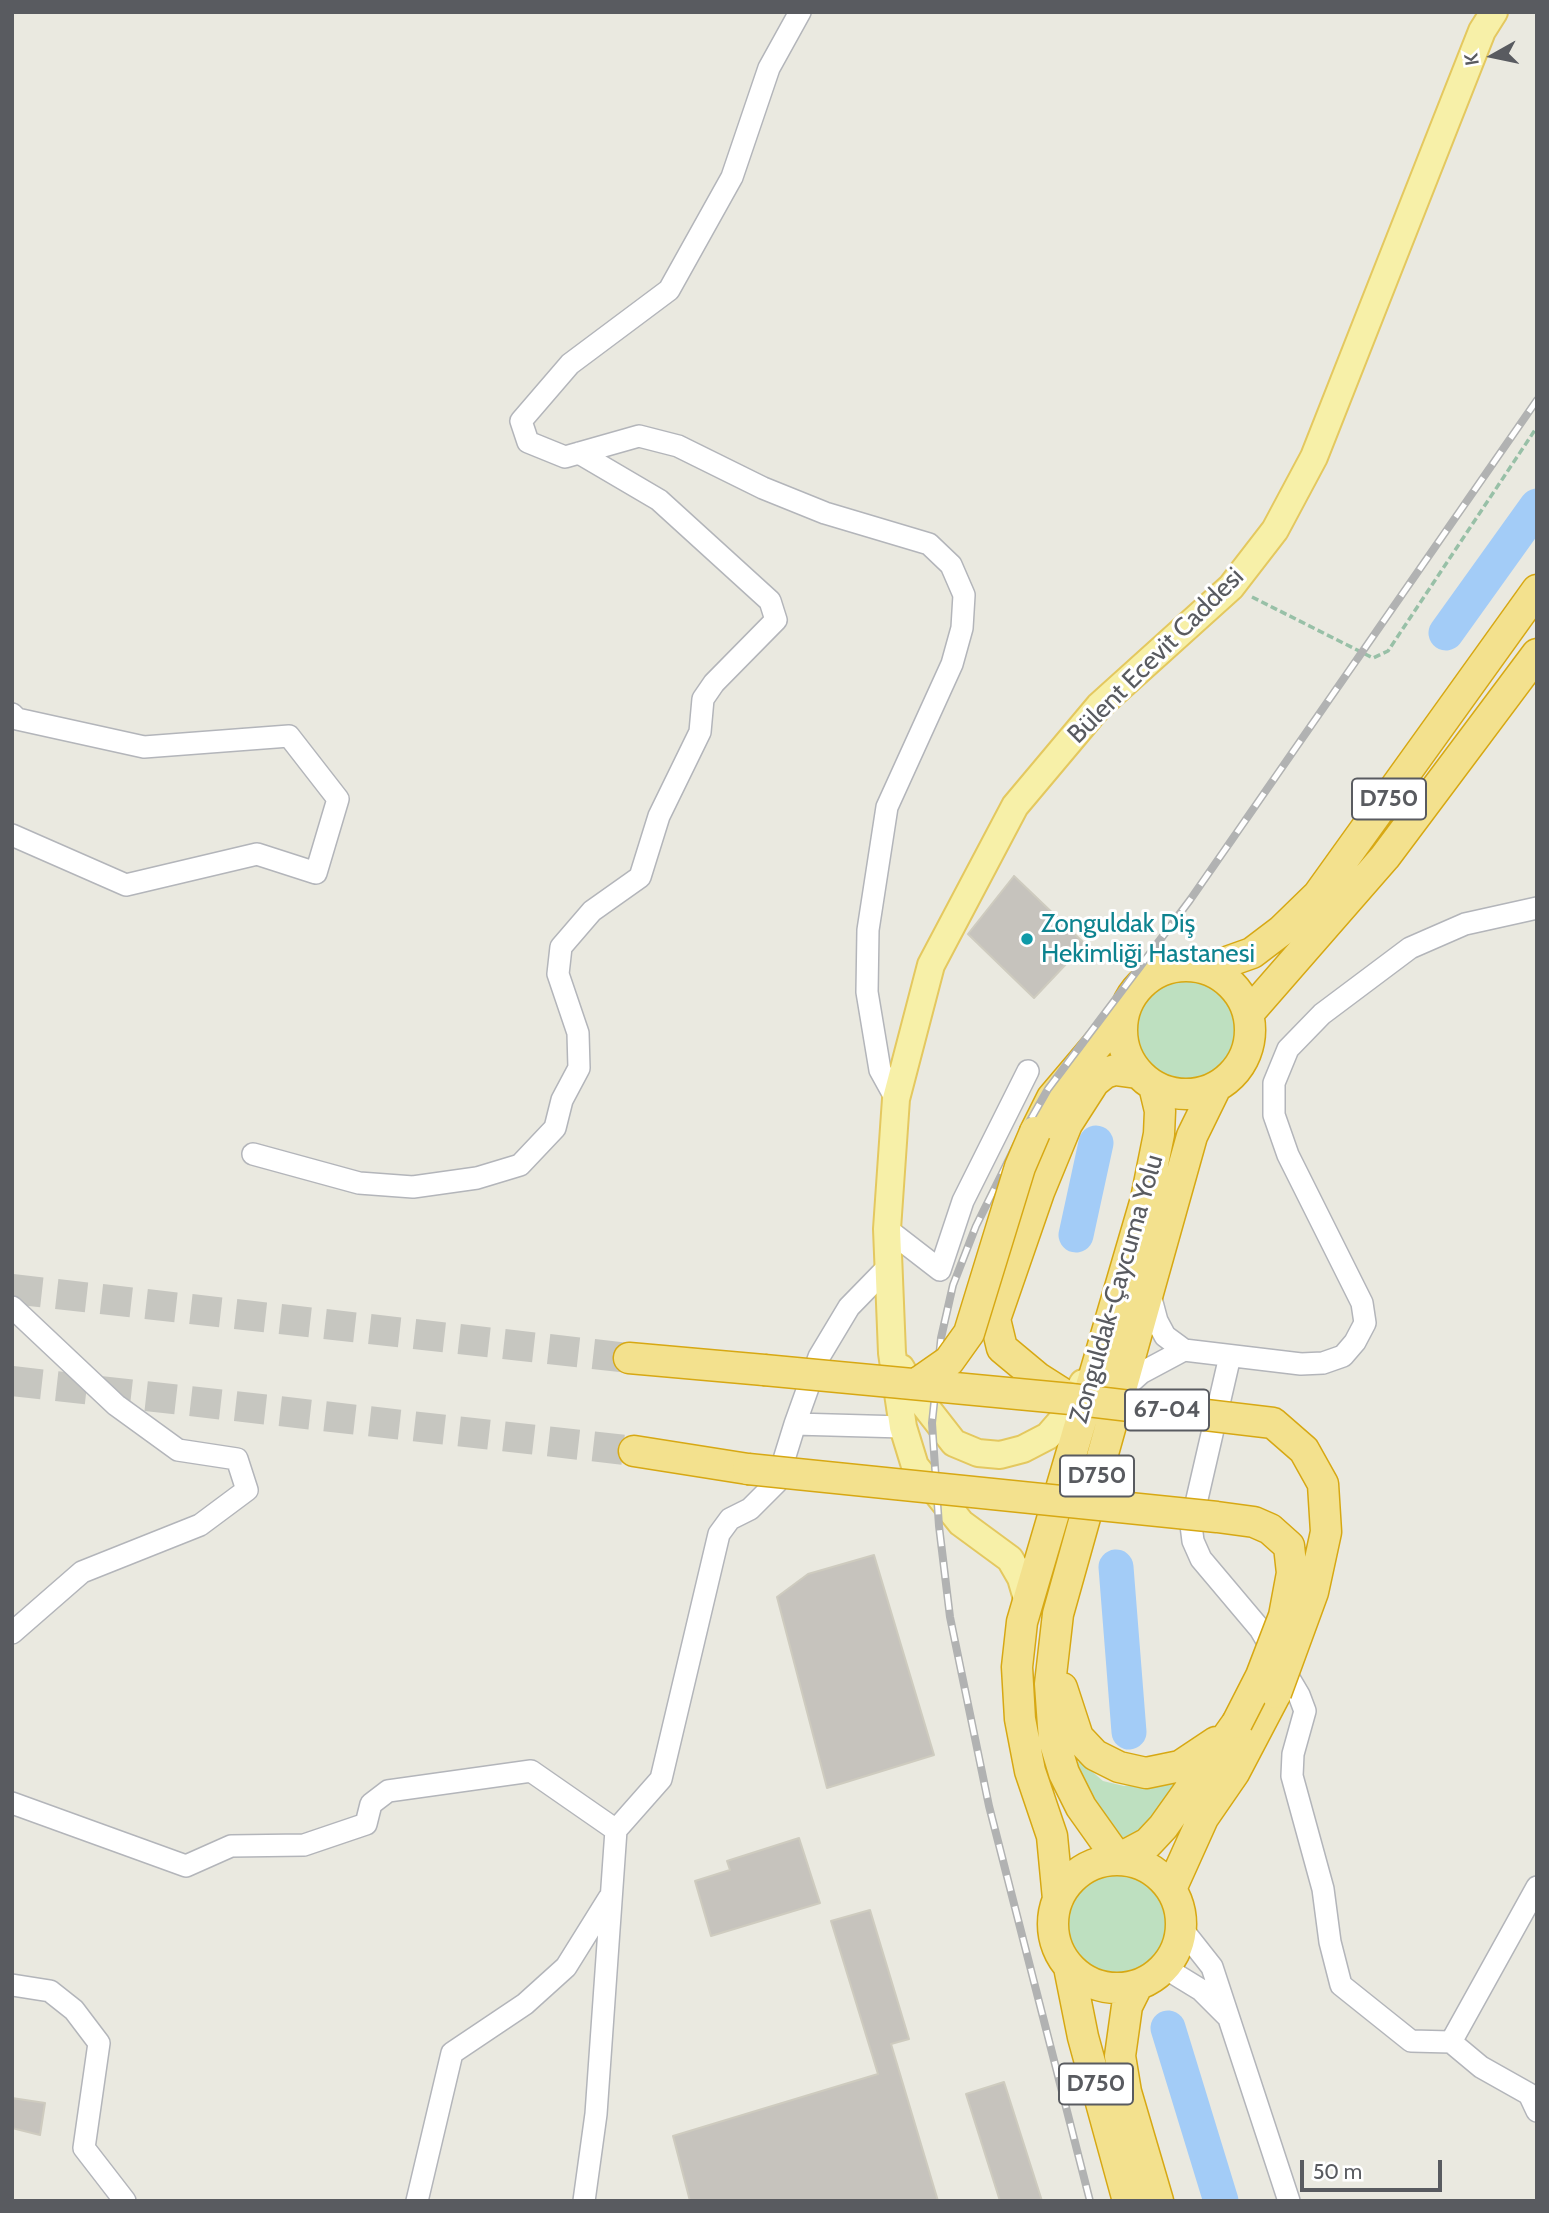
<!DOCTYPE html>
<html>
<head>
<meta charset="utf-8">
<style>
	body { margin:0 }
	#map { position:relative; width:1549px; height:2213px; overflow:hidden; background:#eae9e0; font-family:Cabin,sans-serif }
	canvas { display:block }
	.frame { position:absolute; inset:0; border:14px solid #595b60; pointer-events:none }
	.north { position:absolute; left:1458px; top:21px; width:70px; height:70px; -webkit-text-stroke:5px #fff; paint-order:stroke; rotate:261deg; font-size:19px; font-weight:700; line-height:28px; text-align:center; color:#595b60 }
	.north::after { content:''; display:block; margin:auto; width:24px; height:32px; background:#595b60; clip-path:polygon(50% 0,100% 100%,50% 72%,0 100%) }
	.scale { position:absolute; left:1300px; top:2160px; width:142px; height:32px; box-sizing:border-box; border:4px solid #595b60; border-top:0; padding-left:9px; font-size:21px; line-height:24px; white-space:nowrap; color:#595b60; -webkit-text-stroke:5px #fff; paint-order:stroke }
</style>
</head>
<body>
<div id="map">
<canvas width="1549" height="2213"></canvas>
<div class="frame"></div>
<div class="north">K</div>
<div class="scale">50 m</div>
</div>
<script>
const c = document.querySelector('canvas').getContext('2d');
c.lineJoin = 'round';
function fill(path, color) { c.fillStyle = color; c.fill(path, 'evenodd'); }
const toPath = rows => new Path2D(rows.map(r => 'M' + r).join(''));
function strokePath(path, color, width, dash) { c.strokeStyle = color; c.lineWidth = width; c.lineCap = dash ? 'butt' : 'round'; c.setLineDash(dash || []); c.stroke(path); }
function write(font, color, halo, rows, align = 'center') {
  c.font = font + ' Cabin,sans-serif'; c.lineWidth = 6; c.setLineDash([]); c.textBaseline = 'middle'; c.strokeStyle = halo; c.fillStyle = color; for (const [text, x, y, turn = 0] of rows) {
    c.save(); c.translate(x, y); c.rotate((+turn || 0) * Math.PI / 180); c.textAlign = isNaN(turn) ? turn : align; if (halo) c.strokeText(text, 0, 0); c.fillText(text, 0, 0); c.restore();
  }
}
const green = toPath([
	'1127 1030a59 59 0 1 1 118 0a59 59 0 1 1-118 0Z',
	[1080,1761,1103,1781,1124,1786,1180,1781,1144,1829,1118,1840,1101,1818,1074,1764],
	'1058 1924a59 59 0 1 1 118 0a59 59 0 1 1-118 0Z'
]);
const river = toPath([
	[1446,633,1537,506],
	[1076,1235,1096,1143],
	[1116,1567,1129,1732],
	[1168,2028,1221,2201]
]);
const building = toPath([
	[1014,876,1085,944,1034,998,968,934,1014,876],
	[874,1555,934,1755,827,1788,777,1597,808,1574,874,1555],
	[799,1838,820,1903,711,1936,695,1881,730,1870,727,1861,799,1838],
	[870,1910,909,2039,891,2044,938,2201,690,2201,673,2136,878,2074,831,1921,870,1910],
	[1004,2082,1042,2201,1000,2201,966,2094,1004,2082],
	[12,2098,45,2103,40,2135,12,2128,12,2098]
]);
const highwayTunnel = toPath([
	[12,1289,629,1358],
	[12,1381,634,1451]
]);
const path = toPath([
	[1252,597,1373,658,1388,651,1537,427]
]);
const minor = toPath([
	[800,12,769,68,732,177,669,290,570,364,521,421,528,442,565,457,639,436,678,446,763,488,825,513,929,544,951,565,964,595,962,628,952,664,887,807,868,930,867,992,880,1070,896,1099],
	[12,714,17,719,144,747,289,736,338,799,316,873,257,854,126,885,12,835],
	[253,1154,359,1183,413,1187,477,1178,520,1165,555,1128,562,1100,579,1068,578,1033,558,974,561,947,592,911,640,877,659,816,700,732,703,699,714,683,776,620,770,601,659,500,579,453],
	[887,1229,940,1270,963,1201,1028,1071],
	[888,1267,849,1307,819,1357,795,1424,903,1427],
	[1149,1291,1157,1321,1165,1336,1184,1350,1301,1364,1323,1363,1343,1356,1355,1342,1365,1323,1362,1303,1288,1155,1274,1115,1274,1083,1288,1049,1322,1014,1410,948,1465,924,1537,908],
	[12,1307,116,1405,178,1450,237,1459,247,1490,200,1525,82,1572,12,1633],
	[1230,1356,1191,1525,1193,1541,1201,1559,1260,1629,1299,1695,1305,1711,1293,1754,1292,1776,1323,1889,1330,1942,1341,1985,1411,2041,1451,2042,1537,1887],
	[1121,1391,1141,1373,1184,1350],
	[12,1803,186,1866,231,1846,304,1845,366,1824,371,1804,388,1791,531,1771,616,1830],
	[1182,1929,1212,1967,1289,2201],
	[1165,1968,1201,1990,1226,2015],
	[12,1985,50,1991,74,2010,99,2043,84,2148,125,2201],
	[1451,2042,1481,2067,1529,2094,1537,2111],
	[417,2201,452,2053,525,2004,566,1967,609,1898],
	[584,2201,596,2114,616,1830,661,1779,719,1534,730,1519,750,1509,777,1482,795,1424]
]);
const major = toPath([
	[901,1368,915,1393,954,1443,978,1453,1000,1455,1023,1449,1048,1436,1061,1421,1083,1383],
	[1028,1602,1021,1578,1010,1559,961,1523,915,1466,903,1427,892,1353,887,1229,896,1099,931,965,1015,806,1099,706,1231,587,1275,530,1314,457,1482,31,1494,12]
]);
const highway = toPath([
	'1122 1030a64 64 0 1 1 128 0a64 64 0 1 1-128 0Z',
	[1207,969,1252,953,1281,931,1318,895,1537,590],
	[1248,1014,1385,857,1537,654],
	[1216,1087,1192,1136,1058,1614,1050,1684,1054,1740,1064,1773,1081,1807,1118,1859,1148,1843,1163,1827,1237,1723],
	[1035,1132,1052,1098,1124,1013],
	[629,1358,764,1370],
	[1071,1399,1038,1378,1002,1348,995,1319,1039,1192,1067,1124,1094,1082,1105,1073,1115,1070,1137,1073],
	[634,1451,748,1469],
	[1062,1688,1078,1737,1095,1755,1119,1767,1146,1773,1180,1766,1216,1742],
	'1053 1924a64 64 0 1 1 128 0a64 64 0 1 1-128 0Z',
	[1171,1889,1203,1818,1234,1773,1276,1693],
	[1058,1899,1052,1836,1030,1771,1020,1719,1017,1667,1022,1622,1146,1199,1159,1134,1160,1111,1154,1086],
	[1069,1967,1083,2037,1128,2201],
	[1137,1986,1127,2006,1120,2056,1126,2092,1158,2201]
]);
const rail = toPath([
	[1090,2201,989,1806,950,1617,939,1526,932,1423,941,1338,953,1285,976,1226,1016,1145,1048,1089,1190,900,1537,400]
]);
const highwayBridge = toPath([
	[764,1370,1071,1399,1273,1423,1304,1450,1323,1484,1326,1532,1313,1592,1276,1693],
	[916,1384,949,1361,969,1333,1020,1167,1035,1132],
	[748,1469,1217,1517,1254,1522,1270,1529,1289,1546,1292,1573,1284,1616,1261,1676,1237,1723]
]);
const markers = [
	[1027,939,7,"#0f9aa8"]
];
const shields = [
	[1389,799,74],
	[1167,1410,84],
	[1097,1476,74],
	[1096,2084,74]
];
const shieldNames = [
	["D750",1389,799],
	["67-04",1167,1410],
	["D750",1097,1476],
	["D750",1096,2084]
];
const streetNames = [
	["Bülent Ecevit Caddesi",1156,656,-45],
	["Zonguldak-Çaycuma Yolu",1117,1289,-74]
];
const cultureNames = [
	["Zonguldak Diş",1041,924],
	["Hekimliği Hastanesi",1041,954]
];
fill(green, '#bee0c0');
strokePath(river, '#a3ccf7', 35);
fill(building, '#c6c3bd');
strokePath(building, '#cecbbf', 2);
strokePath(highwayTunnel, '#c6c6c0', 30, [30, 15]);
strokePath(minor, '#b3b5ba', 24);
strokePath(major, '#e4c85f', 30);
strokePath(highway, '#d7a813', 33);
strokePath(path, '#98c0a7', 3.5, [7, 3.5]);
strokePath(minor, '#fff', 21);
strokePath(major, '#f7f0a8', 26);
strokePath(highway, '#f3e18e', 30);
strokePath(rail, '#b1b2b2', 8);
strokePath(rail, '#fff', 5, [16]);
strokePath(highwayBridge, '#d7a813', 33, []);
strokePath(highwayBridge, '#f3e18e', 30);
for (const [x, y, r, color] of markers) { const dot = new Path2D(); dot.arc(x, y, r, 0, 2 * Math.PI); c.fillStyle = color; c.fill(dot); strokePath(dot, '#fff', 2.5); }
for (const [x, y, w] of shields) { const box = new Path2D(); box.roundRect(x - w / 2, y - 20.5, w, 41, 5); c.fillStyle = '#fff'; c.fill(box); strokePath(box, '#595b60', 2); }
write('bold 24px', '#595b60', null, shieldNames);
write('26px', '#595b60', '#fff', streetNames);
write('26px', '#0d838f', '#fff', cultureNames, 'left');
</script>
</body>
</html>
